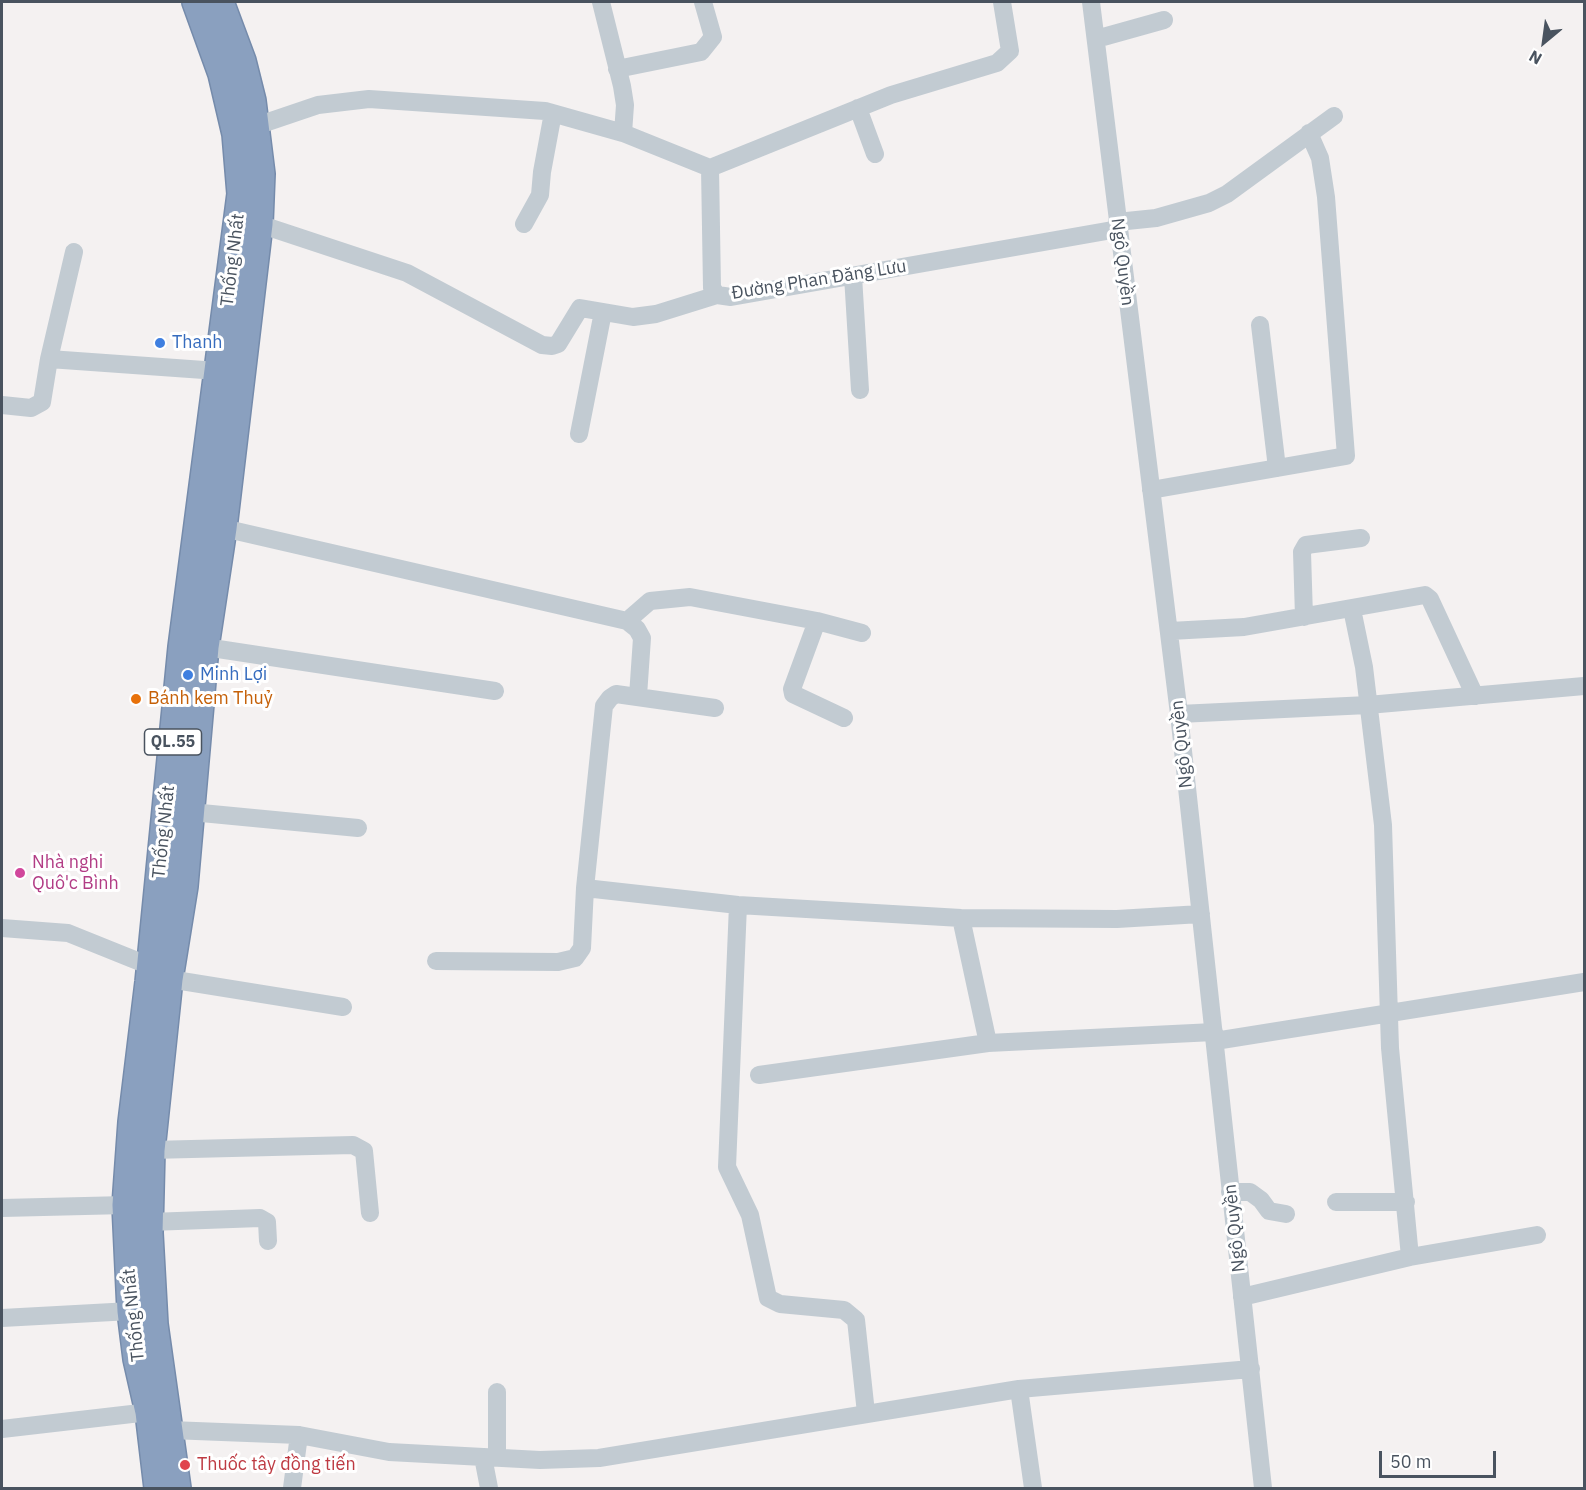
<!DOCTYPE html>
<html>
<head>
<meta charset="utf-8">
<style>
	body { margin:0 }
	#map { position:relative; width:1586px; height:1490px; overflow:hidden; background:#f4f1f1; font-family:"IBM Plex Sans",sans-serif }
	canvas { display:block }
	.frame { position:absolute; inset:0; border:3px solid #49535f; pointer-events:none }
	.north { position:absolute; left:1514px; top:12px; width:60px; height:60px; -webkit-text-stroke:4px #fff; paint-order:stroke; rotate:209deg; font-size:16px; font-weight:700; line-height:24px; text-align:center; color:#49535f }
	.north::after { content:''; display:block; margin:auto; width:21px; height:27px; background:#49535f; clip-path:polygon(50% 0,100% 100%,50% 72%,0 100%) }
	.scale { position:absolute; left:1379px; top:1451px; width:117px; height:27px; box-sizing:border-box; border:3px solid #49535f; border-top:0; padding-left:8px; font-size:18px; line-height:21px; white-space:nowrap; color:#49535f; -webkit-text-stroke:4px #fff; paint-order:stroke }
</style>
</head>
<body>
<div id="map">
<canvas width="1586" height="1490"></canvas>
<div class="frame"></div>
<div class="north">N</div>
<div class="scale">50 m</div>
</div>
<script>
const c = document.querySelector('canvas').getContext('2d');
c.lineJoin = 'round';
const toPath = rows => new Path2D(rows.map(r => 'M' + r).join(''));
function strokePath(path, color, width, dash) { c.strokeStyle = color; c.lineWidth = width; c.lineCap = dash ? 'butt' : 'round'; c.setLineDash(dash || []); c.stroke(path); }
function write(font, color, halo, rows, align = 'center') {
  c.font = font + ' "IBM Plex Sans",sans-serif'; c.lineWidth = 6; c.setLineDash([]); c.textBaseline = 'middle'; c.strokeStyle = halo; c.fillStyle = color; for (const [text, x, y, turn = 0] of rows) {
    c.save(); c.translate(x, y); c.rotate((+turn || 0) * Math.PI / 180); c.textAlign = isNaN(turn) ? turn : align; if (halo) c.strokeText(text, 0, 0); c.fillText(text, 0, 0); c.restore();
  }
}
const minor = toPath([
	[601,2,622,86,625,105,623,133],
	[1091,2,1179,714,1263,1488],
	[1096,39,1164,20],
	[617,69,701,52,713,37,703,2],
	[858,108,875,154],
	[256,126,318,105,369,99,545,111,623,133,710,168,712,288,717,295,731,297,1118,229],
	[710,168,891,95,997,63,1010,51,1002,2],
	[1117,222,1156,218,1209,203,1227,194,1334,116],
	[259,224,407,273,542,345,552,346,558,344,580,308,633,317,656,314,717,295],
	[524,224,540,195,542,172,553,113],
	[74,252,49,359,218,371],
	[853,276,860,390],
	[1260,325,1277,468],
	[2,405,31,408,42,402,49,359],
	[579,434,603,312],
	[1151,490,1346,456,1326,197,1320,158,1309,133],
	[223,528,627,621,637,629,642,638,638,696],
	[1352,609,1364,667,1383,825,1390,1048,1410,1257],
	[1304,617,1302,552,1306,545,1361,538],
	[627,621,650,601,690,597,817,621,862,633],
	[817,621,792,689,793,694,844,718],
	[1170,631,1244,627,1425,595,1430,599,1475,696],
	[205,647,495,691],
	[715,708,616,694,610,698,604,706,585,888,738,905,961,918,1117,919,1201,914],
	[1179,714,1368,705,1584,686],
	[191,812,358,828],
	[738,905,727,1167,750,1215,768,1298,780,1304,844,1310,856,1320,866,1413],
	[961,918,988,1043],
	[2,928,68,933,150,966],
	[436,961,558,962,575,958,582,948,585,888],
	[169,979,343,1007],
	[1215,1041,1584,982],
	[759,1075,988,1043,1214,1032],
	[151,1150,353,1145,364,1151,370,1213],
	[1230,1192,1250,1192,1261,1200,1269,1211,1286,1214],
	[1336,1202,1406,1202],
	[2,1208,126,1205],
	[150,1222,260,1218,267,1222,268,1241],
	[1242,1297,1410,1257,1537,1235],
	[2,1318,131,1311],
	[1019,1389,1033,1488],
	[2,1429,149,1412],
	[170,1430,299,1435,389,1452,540,1460,599,1458,1019,1389,1251,1369],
	[483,1457,489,1488],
	[497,1457,497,1392],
	[292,1488,299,1435]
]);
const highway = toPath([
	[158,1488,149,1412,137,1359,131,1311,126,1205,132,1122,149,982,182,647,241,194,236,134,222,74,196,2],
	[177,1488,154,1324,149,1233,151,1150,169,979,184,886,205,647,223,528,259,224,261,174,252,101,242,61,220,2]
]);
const markers = [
	[160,343,6,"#3f7fe0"],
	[188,675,6,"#3f7fe0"],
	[136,699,6,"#e8710a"],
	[20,873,6,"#d1479c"],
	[185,1465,6,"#e0444e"]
];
const shields = [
	[173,742,57]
];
const shieldNames = [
	["QL.55",173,742]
];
const streetNames = [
	["Thống Nhất",233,260,-83],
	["Ngô Quyền",1122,262,83],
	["Đường Phan Đăng Lưu",819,280,-9],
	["Ngô Quyền",1182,744,-96],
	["Thống Nhất",164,832,-84],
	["Ngô Quyền",1235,1228,-96],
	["Thống Nhất",134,1315,-96]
];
const shopNames = [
	["Thanh",172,343],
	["Minh Lợi",200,675]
];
const foodNames = [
	["Bánh kem Thuỷ",148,699]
];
const hotelNames = [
	["Nhà nghi",32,863],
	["Quô'c Bình",32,884]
];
const healthNames = [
	["Thuốc tây đồng tiến",197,1465]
];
strokePath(highway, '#758bab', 30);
strokePath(minor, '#c2cbd2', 18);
strokePath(highway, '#8aa0bf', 27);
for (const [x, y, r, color] of markers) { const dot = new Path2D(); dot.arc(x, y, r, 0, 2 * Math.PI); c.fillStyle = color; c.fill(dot); strokePath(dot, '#fff', 2); }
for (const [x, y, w] of shields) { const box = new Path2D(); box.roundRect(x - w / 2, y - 13, w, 26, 4.5); c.fillStyle = '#fff'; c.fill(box); strokePath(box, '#49535f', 1.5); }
write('bold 16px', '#49535f', null, shieldNames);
write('18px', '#49535f', '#fff', streetNames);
write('18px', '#366cbe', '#fff', shopNames, 'left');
write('18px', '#c56008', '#fff', foodNames, 'left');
write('18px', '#b23c85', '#fff', hotelNames, 'left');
write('18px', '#be3a42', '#fff', healthNames, 'left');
</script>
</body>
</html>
